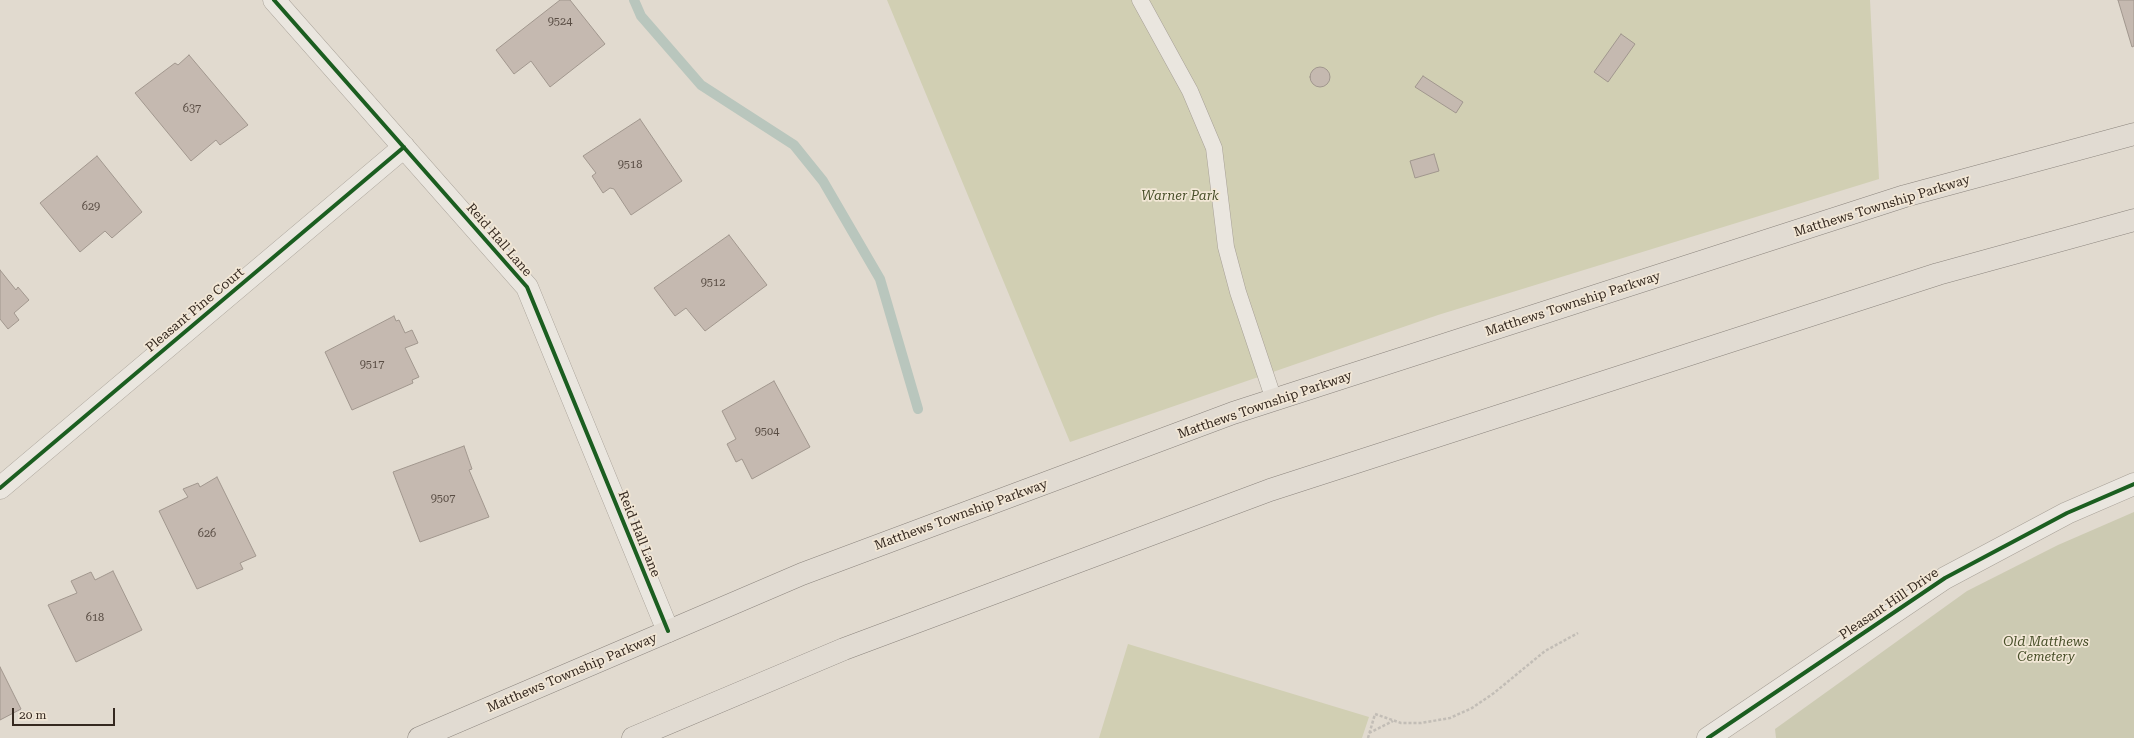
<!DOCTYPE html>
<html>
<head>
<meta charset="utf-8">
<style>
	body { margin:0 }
	#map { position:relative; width:2134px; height:738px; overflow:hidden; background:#e1dacf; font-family:"Roboto Serif",serif }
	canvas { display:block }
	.scale { position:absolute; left:12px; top:708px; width:103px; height:18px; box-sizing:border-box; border:2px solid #352920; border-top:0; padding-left:5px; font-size:12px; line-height:14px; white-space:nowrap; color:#352920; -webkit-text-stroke:3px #f2e7d6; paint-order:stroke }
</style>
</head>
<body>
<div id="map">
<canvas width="2134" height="738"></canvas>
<div class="scale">20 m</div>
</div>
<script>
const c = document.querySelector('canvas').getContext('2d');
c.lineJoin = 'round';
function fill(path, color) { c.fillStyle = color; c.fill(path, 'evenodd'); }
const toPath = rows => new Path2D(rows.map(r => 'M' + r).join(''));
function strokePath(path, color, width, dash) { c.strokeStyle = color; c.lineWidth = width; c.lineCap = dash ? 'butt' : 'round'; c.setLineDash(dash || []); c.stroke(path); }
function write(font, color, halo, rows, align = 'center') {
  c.font = font + ' "Roboto Serif",serif'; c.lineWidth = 3.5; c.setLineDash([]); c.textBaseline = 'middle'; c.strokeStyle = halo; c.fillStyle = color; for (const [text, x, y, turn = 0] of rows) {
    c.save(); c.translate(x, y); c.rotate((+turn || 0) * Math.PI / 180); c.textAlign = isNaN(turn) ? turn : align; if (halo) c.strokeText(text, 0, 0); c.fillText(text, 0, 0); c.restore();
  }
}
const green = toPath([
	[887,0,1870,0,1879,179,1438,315,1070,442],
	[1128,644,1369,717,1362,738,1099,738]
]);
const cemetery = toPath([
	[2134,512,2134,738,1776,738,1775,729,1967,591,2058,545]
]);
const stream = toPath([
	[634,0,641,16,701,85,794,145,823,181,880,279,918,409]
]);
const building = toPath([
	[560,0,570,0,605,44,550,87,531,61,514,74,496,50,560,0],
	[2118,0,2134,0,2134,46,2132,47,2118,0],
	[1621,34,1635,44,1608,82,1594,72,1621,34],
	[189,55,248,125,220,145,216,140,191,161,135,93,175,63,178,65,189,55],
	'1310 77a10 10 0 1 1 20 0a10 10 0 1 1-20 0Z',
	[1423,76,1463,102,1456,113,1415,87,1423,76],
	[640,119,682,181,631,215,614,189,610,188,603,193,592,176,596,173,583,156,640,119],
	[1434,154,1439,171,1415,178,1410,161,1434,154],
	[97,156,142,212,112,238,105,231,80,252,40,203,97,156],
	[729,235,767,285,705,331,686,308,675,316,654,288,729,235],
	[0,270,16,290,18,287,29,300,14,313,19,320,8,329,0,319,0,270],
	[394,316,396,321,399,320,405,333,412,330,418,343,405,348,419,377,412,380,413,383,352,410,325,352,394,316],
	[774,381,810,447,752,479,742,459,736,462,727,444,736,439,722,411,774,381],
	[464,446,472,469,469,470,489,517,420,542,393,472,464,446],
	[217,477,256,556,240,563,243,569,197,589,159,511,188,497,183,489,198,483,200,487,217,477],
	[113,571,142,630,76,662,48,605,77,593,71,581,91,572,95,580,113,571],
	[0,667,21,709,0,720,0,667]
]);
const path = toPath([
	[1369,733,1393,721],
	[1368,738,1375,714,1401,723,1421,723,1450,718,1472,708,1494,693,1545,651,1578,633]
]);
const lane = toPath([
	[1140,0,1190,91,1214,148,1226,247,1238,292,1274,400]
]);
const street = toPath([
	[274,0,527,287,668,631],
	[0,488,404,147],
	[1708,738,1945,578,2067,513,2134,484]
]);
const primary = toPath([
	[419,738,802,574,1233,413,1905,196,2134,134],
	[633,738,844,649,1270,490,1938,274,2134,220]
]);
const cycleway = toPath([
	[274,0,527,287,668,631],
	[0,488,404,147],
	[1708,738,1945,578,2067,513,2134,484]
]);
const numberNames = [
	["9524",560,22],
	["637",192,109],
	["9518",630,165],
	["629",91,207],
	["9512",713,283],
	["9517",372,365],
	["9504",767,432],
	["9507",443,499],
	["626",207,534],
	["618",95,618]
];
const parkNames = [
	["Warner Park",1180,196],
	["Old Matthews",2046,642],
	["Cemetery",2046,657]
];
const streetNames = [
	["Matthews Township Parkway",1882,206,-17],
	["Reid Hall Lane",499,240,49],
	["Matthews Township Parkway",1573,304,-18],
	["Pleasant Pine Court",195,310,-40],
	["Matthews Township Parkway",1265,405,-19],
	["Matthews Township Parkway",961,515,-20],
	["Reid Hall Lane",639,534,68],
	["Pleasant Hill Drive",1889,604,-34],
	["Matthews Township Parkway",572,673,-23]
];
fill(green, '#d1cfb3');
fill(cemetery, '#cccab2');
strokePath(stream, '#b9c6bd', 10);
fill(building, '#c5b9b0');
strokePath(building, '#a1978e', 1);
strokePath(lane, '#a7a097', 17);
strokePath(street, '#a7a097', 23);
strokePath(primary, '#8c857e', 23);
strokePath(path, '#c2bdb6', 2.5, [3, 2]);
strokePath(lane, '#eae6df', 16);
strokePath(street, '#eae6df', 22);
strokePath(primary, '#e1dbd2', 22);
strokePath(cycleway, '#1b5e20', 4);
write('11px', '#594d44', null, numberNames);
write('italic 13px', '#484f29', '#f2e7d6', parkNames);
write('13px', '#352920', '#f2e7d6', streetNames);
</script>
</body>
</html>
